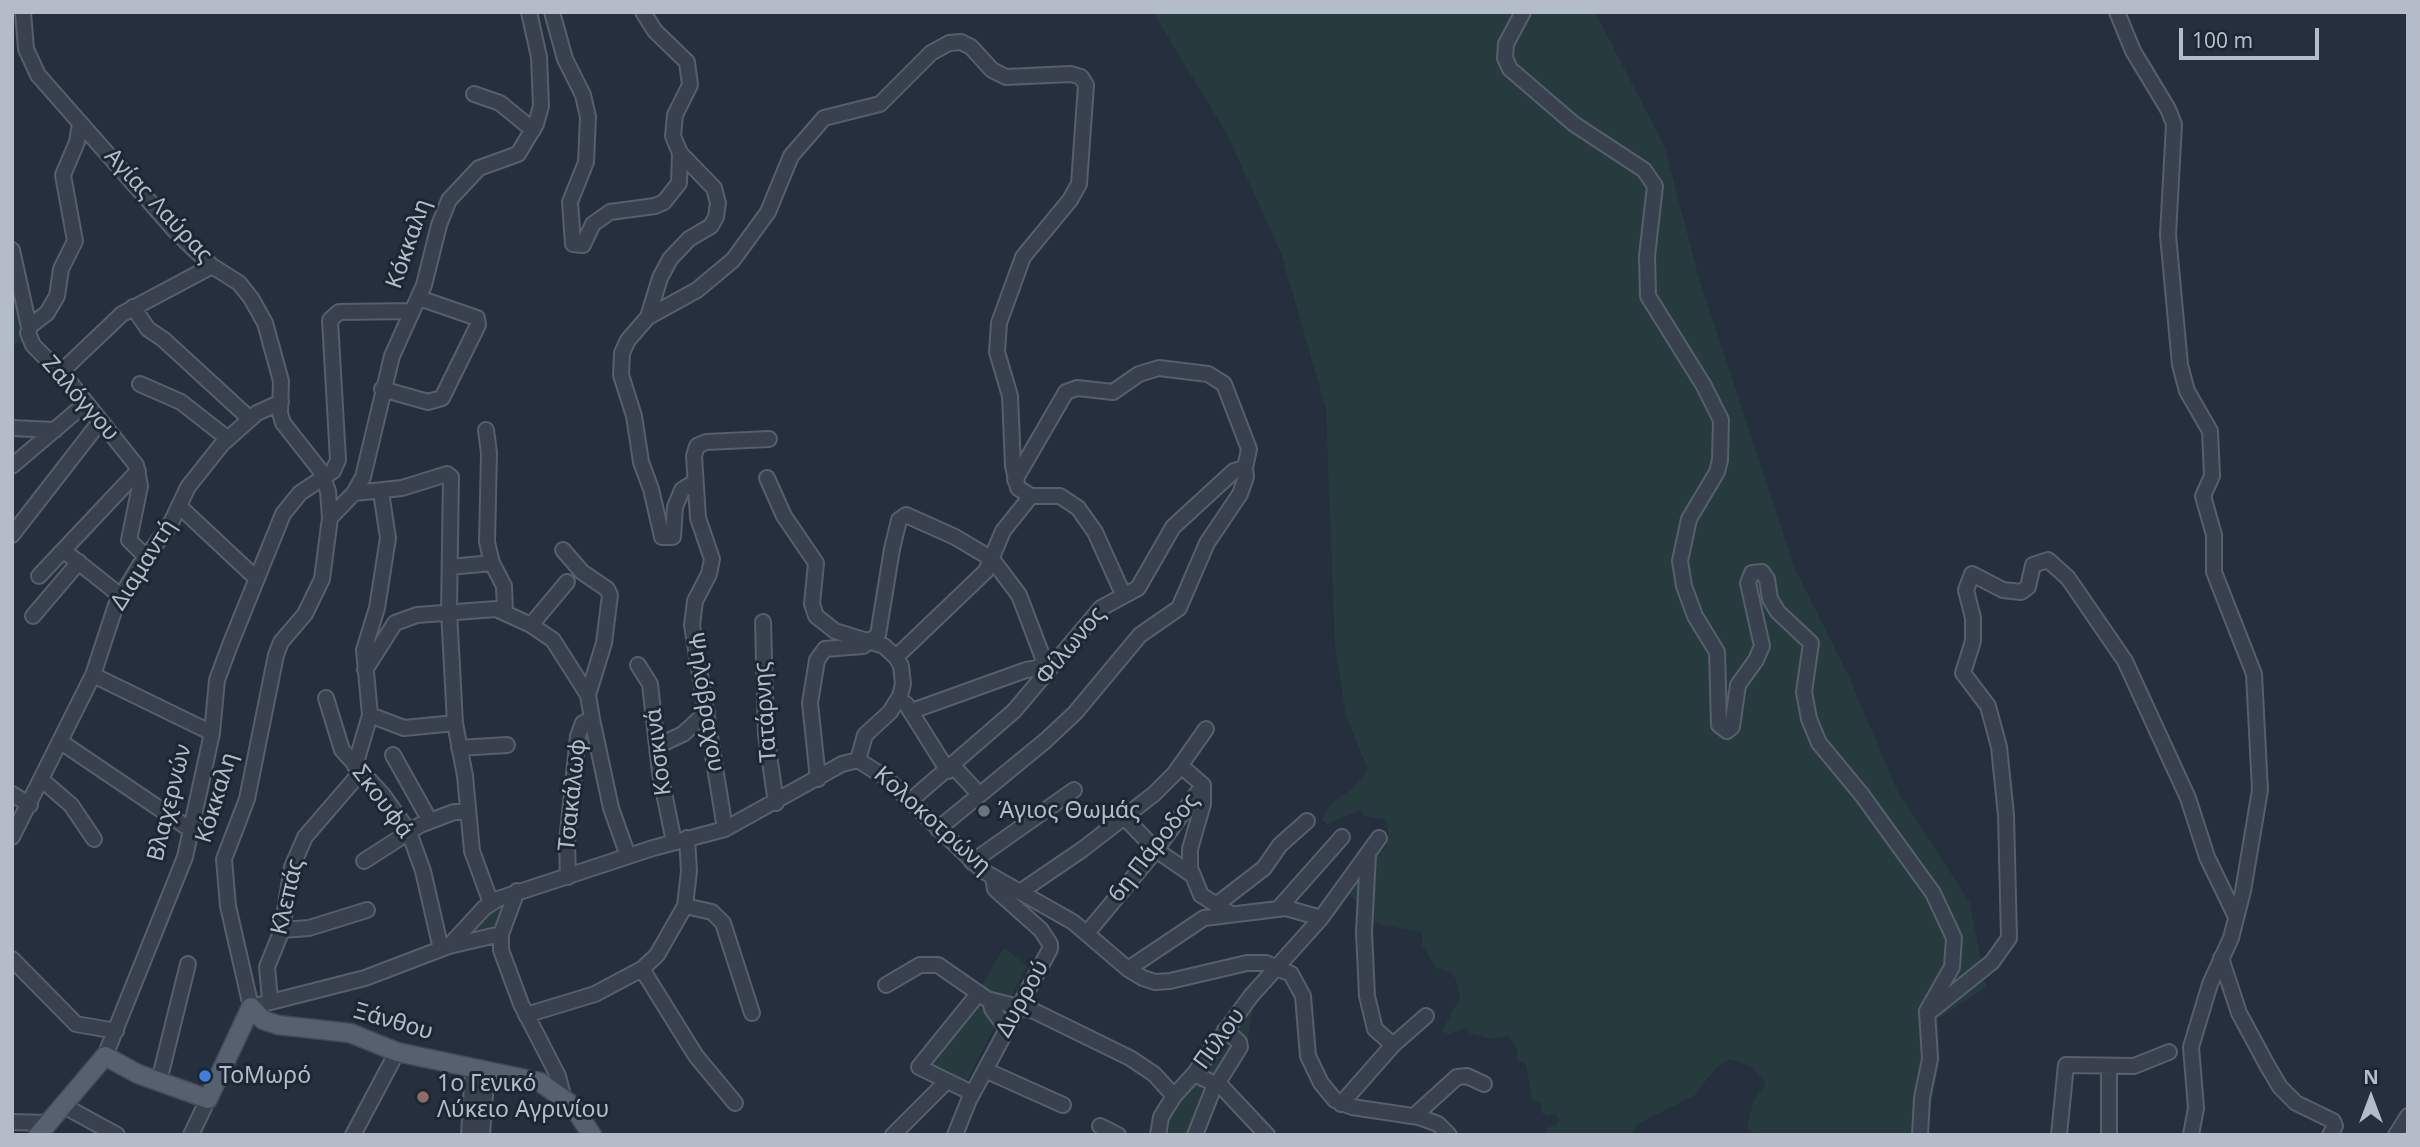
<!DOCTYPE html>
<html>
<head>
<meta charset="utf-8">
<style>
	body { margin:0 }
	#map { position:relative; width:2420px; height:1147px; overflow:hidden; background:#252f3e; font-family:"Noto Sans",sans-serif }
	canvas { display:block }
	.frame { position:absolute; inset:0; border:14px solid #b5bcc9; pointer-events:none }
	.north { position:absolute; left:2336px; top:1063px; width:70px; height:70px; -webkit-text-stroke:5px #1d2633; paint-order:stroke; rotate:0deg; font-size:19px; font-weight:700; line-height:28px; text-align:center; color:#b5bcc9 }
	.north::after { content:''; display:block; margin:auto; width:24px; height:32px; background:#b5bcc9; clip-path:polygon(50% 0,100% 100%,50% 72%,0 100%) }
	.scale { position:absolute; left:2179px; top:28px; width:140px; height:32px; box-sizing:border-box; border:4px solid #b5bcc9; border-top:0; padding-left:9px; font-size:21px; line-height:24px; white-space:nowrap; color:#b5bcc9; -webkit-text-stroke:5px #1d2633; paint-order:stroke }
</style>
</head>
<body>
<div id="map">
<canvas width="2420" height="1147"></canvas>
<div class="frame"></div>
<div class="north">N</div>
<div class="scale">100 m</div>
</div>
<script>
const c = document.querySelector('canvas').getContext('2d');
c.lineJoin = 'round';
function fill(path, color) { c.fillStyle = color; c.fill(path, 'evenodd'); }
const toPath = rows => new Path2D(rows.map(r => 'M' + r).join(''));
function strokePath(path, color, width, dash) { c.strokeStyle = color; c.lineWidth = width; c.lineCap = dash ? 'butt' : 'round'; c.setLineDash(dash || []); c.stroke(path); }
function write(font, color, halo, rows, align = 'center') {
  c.font = font + ' "Noto Sans",sans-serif'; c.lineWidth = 6; c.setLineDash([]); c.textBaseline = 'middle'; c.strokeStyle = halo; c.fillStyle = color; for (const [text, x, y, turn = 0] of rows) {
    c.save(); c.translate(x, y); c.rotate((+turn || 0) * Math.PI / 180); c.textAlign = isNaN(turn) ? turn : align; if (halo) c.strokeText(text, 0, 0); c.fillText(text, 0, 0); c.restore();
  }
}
const green = toPath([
	[1153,12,1595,12,1665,147,1698,275,1795,569,1848,675,1897,790,1970,903,1986,987,1938,1019,1940,1058,1926,1135,1757,1135,1747,1129,1753,1102,1766,1083,1752,1067,1730,1059,1714,1070,1694,1096,1638,1124,1630,1135,1545,1135,1547,1128,1556,1125,1560,1120,1554,1113,1547,1116,1542,1113,1541,1103,1532,1099,1526,1065,1516,1059,1518,1051,1509,1036,1493,1039,1469,1033,1466,1028,1448,1034,1442,1031,1460,998,1456,979,1450,972,1436,968,1422,945,1422,932,1382,925,1371,919,1365,908,1348,894,1369,856,1385,849,1389,835,1386,820,1364,816,1362,809,1327,824,1322,820,1330,804,1352,789,1368,770,1346,716,1335,647,1326,409,1281,253,1228,136],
	[12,267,23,342,12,346],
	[504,903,497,925,472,932,488,915],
	[1004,948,1027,966,1012,995,993,994,982,985],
	[979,1005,995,1026,967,1080,930,1062],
	[1244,1007,1253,1011,1247,1042,1229,1027],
	[1223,1033,1236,1043,1213,1073,1200,1069],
	[1194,1081,1204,1087,1186,1135,1163,1135,1167,1118]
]);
const minor = toPath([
	[23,12,26,49,38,75,178,234,212,266,239,283,251,298,265,323,281,381,280,413,283,423,320,470,328,491,330,518,322,579,305,614,281,642,276,655,247,799,224,859,228,906,251,1007,365,978,449,946,484,908,498,899,653,848,725,829,842,764,858,760,886,778,983,871,1073,922,1128,969,1143,978,1155,982,1170,981,1247,963,1266,963,1291,974,1303,996,1308,1056,1321,1083,1335,1100,1352,1107,1419,1117,1438,1124,1449,1135],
	[552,12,565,59,583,95,588,117,586,162,570,202,573,244,583,245,593,224,610,212,655,206,664,202,679,183,680,153],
	[643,12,655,31,687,62,690,85,675,115,673,136,680,153,714,188,718,203,716,217,711,226,689,239,670,259,660,278,648,317],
	[1523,12,1506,44,1505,58,1510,69,1574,124,1644,170,1655,186,1647,256,1648,296,1704,386,1721,420,1720,460,1717,472,1689,519,1680,561,1684,586,1695,616,1717,652,1719,725,1727,731,1732,727,1738,685,1756,660,1762,646,1748,583,1752,573,1762,572,1767,579,1770,599,1778,612,1811,643,1804,692,1809,719,1819,743,1862,795,1933,893,1954,938,1952,967,1927,1011,1930,1059,1922,1098,1920,1135],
	[2117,12,2133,51,2168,109,2174,124,2168,235,2180,365,2187,391,2210,431,2212,476,2203,496,2214,535,2214,572,2254,674,2260,790,2243,891,2231,938,2210,984,2191,1047,2196,1108,2191,1135],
	[474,94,500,103,533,130],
	[80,123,77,142,63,175,75,241,61,269,57,296,47,313,30,326,28,333,33,345,72,385,136,465,140,486,129,540,146,557],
	[12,250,29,327],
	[133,307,148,329,163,339,249,418],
	[61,372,122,314,212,266],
	[140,384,181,402,227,438],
	[382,389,428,402,442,398,478,325,477,318,419,298],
	[12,428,55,430],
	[486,430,489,453,487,542,492,563,504,586,505,612],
	[12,466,85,404],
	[767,478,784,516,816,563,812,604,816,616,835,631,884,646,896,657,901,666,903,684,900,696,890,712,865,735,858,760],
	[1015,480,1066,392,1077,388,1113,392,1139,374,1159,368,1208,374,1224,384,1249,449,1245,468],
	[695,486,690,485,682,490,675,507,673,537,662,537,651,489,641,462,634,416,621,375,622,353,628,340,648,317,697,290,733,260,768,212,791,156,824,118,880,104,931,53,949,43,961,42,971,47,992,70,1006,77,1071,74,1081,77,1086,85,1079,184,1070,200,1023,257,999,323,997,352,1010,396,1013,466,1018,488,1031,496,1060,496,1078,508,1095,532,1123,594],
	[354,493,402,488,447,474,451,477,449,611,455,723,465,776,472,851,491,903],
	[179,506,257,579],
	[330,518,354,493,363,477,392,356,424,285,439,225,449,200,479,168,518,154,536,124,541,106,539,57,529,12],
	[12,535,99,423],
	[563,550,582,572,607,589,610,595,604,643,588,695],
	[64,551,121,596],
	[450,567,492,563],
	[39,576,138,471],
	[33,616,79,562],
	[763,622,766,734,776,803],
	[531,625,567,582],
	[896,657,986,571,1003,531,1031,496],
	[638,665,650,684,660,773,674,842],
	[365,670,395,623,417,615,496,609,531,625,553,640,588,695,592,719,583,723,578,736,567,842,568,877],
	[93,675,212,733],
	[326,698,342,750,383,795,409,832,423,871,441,949],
	[906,704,948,771],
	[912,711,1026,670,1037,668,1040,674],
	[370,715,404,728,455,723],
	[592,719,611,808,628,856],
	[61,742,191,830],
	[657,746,683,734,707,712],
	[459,748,507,745],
	[393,755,430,821],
	[355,766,370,715,364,650,377,608,388,538,381,492],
	[953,766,979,794],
	[818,779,810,703,817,660,825,649,863,646,878,635,892,549,899,520,906,515,955,537,992,559,1019,595,1043,658,1042,665,1037,668],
	[42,780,71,805,94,839],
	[1203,787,1203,804,1190,849,1190,868,1201,895,1231,914],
	[12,794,30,805],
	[910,801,1014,711,1101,608,1138,588,1173,527,1234,471,1245,468,1246,477,1240,494,1207,543,1179,608,1140,635,1075,713,1045,741,938,829],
	[1125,818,1156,850,1191,874],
	[725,829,692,625,695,601,709,574,712,559,698,518,694,456,697,446,706,442,769,439],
	[12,837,93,675,116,605,140,565,169,527,188,487,222,444,257,413,281,402],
	[1368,854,1364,932,1367,996,1375,1029,1393,1045],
	[364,861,420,825,454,812,467,812],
	[972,862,1074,790],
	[517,891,501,934,501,950,521,1004,558,1076,563,1096],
	[1020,892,1083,849,1154,794,1175,773,1206,729],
	[1216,905,1264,868,1280,845,1307,821],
	[685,906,712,912,723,923,752,1013],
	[1279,908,1342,837],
	[282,930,309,928,367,910],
	[1087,933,1156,850,1203,785,1181,766],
	[449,946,501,934],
	[2221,958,2239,1013,2267,1065,2280,1087,2296,1103,2333,1121,2335,1126,2330,1135],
	[12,959,76,1024,116,1031],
	[642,969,696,1056,735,1103],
	[1128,969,1204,918,1286,908,1321,918],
	[886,985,920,965,938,965,987,999,1034,1011,1130,1058,1154,1074,1174,1096],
	[270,1000,267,967,282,930,292,867,305,837,361,772],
	[990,1000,992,1009,1006,1028],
	[1927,1014,1992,962,2009,938,2006,815,1999,747,1988,706,1963,673,1973,641,1973,618,1966,590,1972,574,2003,590,2021,592,2028,587,2033,565,2048,560,2068,578,2125,661,2188,798,2207,857,2236,917],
	[526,1015,595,994,642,969,657,955,685,906,689,871,687,838],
	[105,1056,185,857,212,733,217,680,230,645,283,514,300,493,333,471,338,460,330,320,339,312,411,311],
	[985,1070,1063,1105],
	[1194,1074,1222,1087,1267,1135],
	[159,1081,188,964],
	[972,1093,919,1067,978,994],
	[1341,1104,1393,1045,1426,1016],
	[64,1106,117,1135],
	[1414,1116,1457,1077,1467,1076,1484,1084],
	[12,1122,50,1123],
	[1100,1126,1118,1135],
	[191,1135,208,1099],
	[353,1135,397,1052],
	[469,1135,473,1068],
	[482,1135,487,1070],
	[893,1135,947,1081],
	[955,1135,969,1100,1050,949,1050,944,1041,930,995,889,993,877],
	[1158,1135,1161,1117,1174,1096,1194,1074,1251,996,1321,918,1379,838],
	[1195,1135,1212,1092,1240,1047,1239,1042,1225,1030],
	[2059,1135,2066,1065,2134,1066,2169,1052],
	[2109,1135,2109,1067],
	[2396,1135,2408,1116]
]);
const major = toPath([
	[38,1135,105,1056,138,1074,208,1099,251,1007,263,1020,278,1025,350,1033,397,1052,540,1082,572,1105,592,1135]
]);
const markers = [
	[984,811,7,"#6b7280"],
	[205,1076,7,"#3f7fe0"],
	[423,1097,7,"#8d6e63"]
];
const streetNames = [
	["Αγίας Λαύρας",158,206,47],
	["Κόκκαλη",409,244,-71],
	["Ζαλόγγου",80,399,49],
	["Διαμαντή",144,565,-58],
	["Φίλωνος",1071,646,-50],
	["Ψηλόβραχου",705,702,81],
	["Τατάρνης",766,712,-94],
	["Κοσκινά",659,752,-97],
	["Τσακάλωφ",573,795,-84],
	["Κόκκαλη",217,798,-73],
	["Σκουφά",382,802,53],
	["Βλαχερνών",170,803,-76],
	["Κολοκοτρώνη",932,821,42],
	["6η Πάροδος",1154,848,-52],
	["Κλεπάς",288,897,-77],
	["Δυρρού",1023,999,-61],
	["Ξάνθου",393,1022,16],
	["Πύλου",1220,1039,-54]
];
const poiNames = [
	["Άγιος Θωμάς",998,811],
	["ΤοΜωρό",219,1076],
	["1ο Γενικό",437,1084],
	["Λύκειο Αγρινίου",437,1110]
];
fill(green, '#273b3f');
strokePath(minor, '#565f6c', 18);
strokePath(major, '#424a57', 21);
strokePath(minor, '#39414e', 14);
strokePath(major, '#57606e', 18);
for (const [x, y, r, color] of markers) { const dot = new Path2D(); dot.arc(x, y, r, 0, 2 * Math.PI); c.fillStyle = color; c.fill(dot); strokePath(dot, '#1d2633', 2.5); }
write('23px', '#b5bcc9', '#1d2633', streetNames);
write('23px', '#b5bcc9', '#1d2633', poiNames, 'left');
</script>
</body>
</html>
